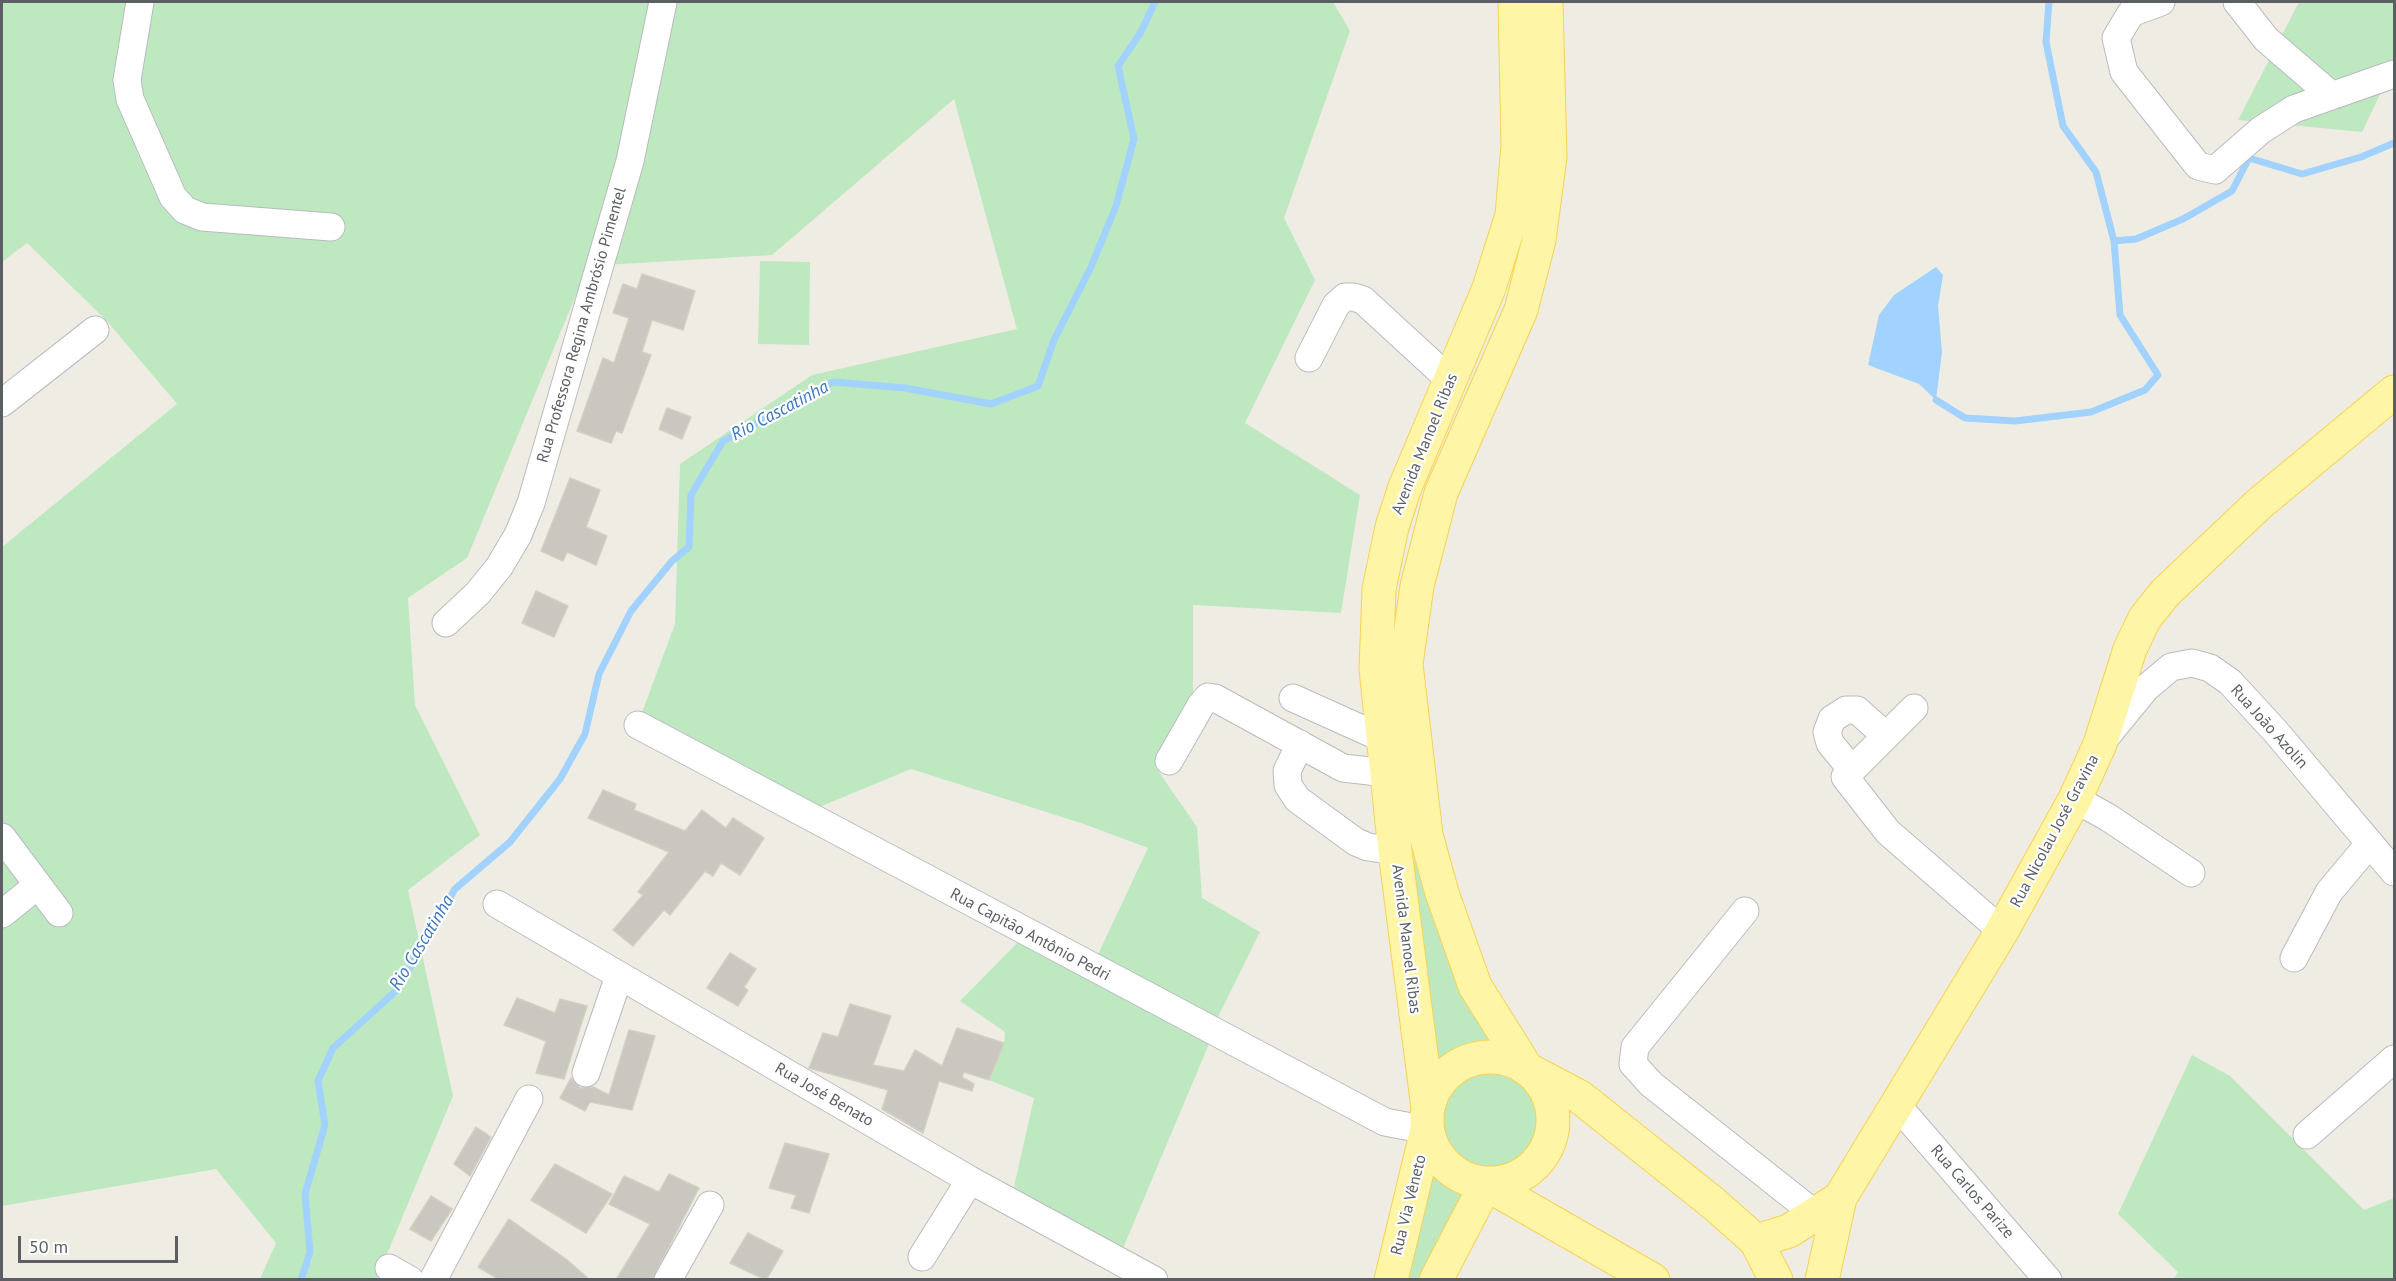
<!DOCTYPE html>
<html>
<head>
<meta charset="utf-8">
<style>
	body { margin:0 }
	#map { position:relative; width:2396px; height:1281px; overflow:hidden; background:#efede3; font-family:"PT Sans",sans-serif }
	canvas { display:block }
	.frame { position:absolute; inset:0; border:3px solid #5b5f64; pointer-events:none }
	.scale { position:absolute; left:18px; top:1236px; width:160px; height:27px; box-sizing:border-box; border:3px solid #5b5f64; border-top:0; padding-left:8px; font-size:18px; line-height:21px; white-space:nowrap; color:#5b5f64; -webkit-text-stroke:4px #fff; paint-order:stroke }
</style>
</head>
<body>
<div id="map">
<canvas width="2396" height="1281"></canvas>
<div class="frame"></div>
<div class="scale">50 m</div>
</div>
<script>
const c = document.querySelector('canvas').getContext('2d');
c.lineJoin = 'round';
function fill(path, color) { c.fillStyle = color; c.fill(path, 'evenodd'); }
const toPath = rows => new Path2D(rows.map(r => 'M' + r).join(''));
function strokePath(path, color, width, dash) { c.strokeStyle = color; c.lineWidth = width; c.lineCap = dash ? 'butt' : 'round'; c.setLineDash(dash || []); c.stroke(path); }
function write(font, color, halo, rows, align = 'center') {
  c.font = font + ' "PT Sans",sans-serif'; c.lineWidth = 4.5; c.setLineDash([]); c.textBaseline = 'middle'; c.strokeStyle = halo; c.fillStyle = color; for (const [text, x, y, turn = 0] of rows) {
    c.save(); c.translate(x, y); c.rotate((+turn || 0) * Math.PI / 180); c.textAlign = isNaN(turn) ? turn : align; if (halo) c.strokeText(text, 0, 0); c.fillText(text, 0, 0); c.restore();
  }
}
const green = toPath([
	[2,2,1333,2,1350,31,1284,218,1315,280,1245,423,1360,495,1341,613,1193,605,1193,697,1156,768,1197,827,1202,898,1260,932,1212,1029,1093,965,1148,848,1084,824,911,769,805,813,638,723,675,624,680,464,812,375,1017,329,954,99,772,255,588,266,467,558,408,598,415,705,480,835,408,890,453,1096,377,1278,379,1279,260,1279,276,1243,216,1169,2,1206,2,547,177,404,107,321,27,243,2,262],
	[2299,2,2394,2,2394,65,2362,132,2238,120],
	[760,261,810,262,809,345,758,344],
	[1414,861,1418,861,1511,1052,1492,1047,1474,1047,1455,1056,1431,1078,1411,864],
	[1022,938,1211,1039,1121,1253,1014,1187,1034,1098,989,1080,1004,1043,1005,1032,960,1001],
	[2192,1055,2230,1076,2364,1210,2394,1198,2394,1279,2174,1279,2178,1272,2118,1214],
	'1441 1120a49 49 0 1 1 98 0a49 49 0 1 1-98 0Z',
	[1433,1161,1476,1194,1421,1279,1398,1280]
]);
const water = toPath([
	[1936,267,1943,275,1938,306,1942,352,1936,400,1919,384,1868,365,1879,315,1894,295]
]);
const stream = toPath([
	[2049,2,2046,42,2063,126,2096,172,2114,241,2136,239,2183,219,2232,191,2249,158,2302,174,2361,157,2394,143],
	[1936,400,1965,418,2015,421,2091,412,2145,390,2158,375,2120,315,2114,241],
	[301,1280,310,1252,305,1194,325,1125,318,1081,333,1048,397,990,455,889,510,842,560,779,585,734,599,674,631,611,672,561,689,547,691,495,723,441,833,382,905,388,991,404,1038,386,1054,340,1091,267,1116,206,1134,139,1118,66,1141,32,1155,2]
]);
const building = toPath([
	[642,274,695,291,683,330,652,320,642,352,651,355,622,433,616,431,611,443,577,431,603,358,614,363,629,318,613,313,623,284,637,289,642,274],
	[667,408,691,417,682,439,659,429,667,408],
	[570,478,600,490,586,527,607,536,596,565,567,552,563,561,541,551,570,478],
	[536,591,568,606,554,637,522,623,536,591],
	[603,790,636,804,634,810,685,831,702,810,726,828,733,818,764,838,740,875,721,863,713,876,705,871,670,915,664,910,633,946,613,930,643,895,638,892,669,852,588,818,603,790],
	[730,953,756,969,744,987,748,990,738,1006,707,988,730,953],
	[517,998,555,1013,560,999,587,1006,564,1079,536,1073,546,1041,504,1025,517,998],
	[850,1004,891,1016,873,1065,904,1071,915,1050,942,1066,957,1028,1004,1043,989,1080,964,1072,962,1077,974,1084,972,1091,939,1081,923,1133,882,1109,888,1090,809,1068,823,1033,838,1037,850,1004],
	[629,1030,655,1036,632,1110,590,1102,585,1111,560,1098,571,1078,580,1088,593,1087,609,1095,629,1030],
	[476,1127,491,1137,470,1176,454,1164,476,1127],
	[785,1143,829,1154,809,1213,791,1208,796,1195,769,1188,785,1143],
	[555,1164,612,1194,586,1233,531,1200,555,1164],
	[669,1174,699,1188,652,1280,616,1280,650,1224,609,1204,624,1176,659,1192,669,1174],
	[431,1196,452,1209,431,1241,410,1229,431,1196],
	[509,1219,566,1259,590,1280,500,1280,478,1267,509,1219],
	[748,1233,783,1251,766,1280,730,1263,748,1233]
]);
const minor = toPath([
	[140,2,127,80,130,99,173,197,185,210,202,217,331,227],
	[2161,2,2131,13,2116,38,2124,72,2198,166,2215,170,2261,130,2294,109,2394,74],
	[2237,2,2266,39,2331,95],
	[1309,358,1336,305,1345,297,1353,297,1363,300,1450,380],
	[2,403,95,330],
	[446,623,478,593,499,567,518,535,531,503,630,161,663,2],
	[1293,698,1384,739],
	[1914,708,1845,777,1888,832,2002,931],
	[638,725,1385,1122,1427,1130],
	[2105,738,2146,688,2171,667,2192,663,2210,668,2230,682,2276,732,2394,872],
	[1300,744,1287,771,1288,785,1297,799,1356,842,1368,847,1395,851],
	[1169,761,1201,705,1208,697,1215,698,1343,768,1387,773],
	[1852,770,1830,743,1827,732,1832,719,1846,710,1857,710,1886,736],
	[2075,799,2109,818,2191,873],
	[2,837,59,913],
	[497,904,970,1180,1154,1280],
	[1745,911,1635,1047,1633,1064,1651,1084,1815,1214],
	[2,914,38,885],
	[2294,958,2329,892,2370,843],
	[586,1073,619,976],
	[1896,1104,2048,1280],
	[2307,1135,2394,1059],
	[922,1257,970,1180],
	[389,1268,410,1280],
	[433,1280,529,1099],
	[668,1280,710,1205]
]);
const major = toPath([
	[1546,2,1550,157,1539,240,1521,310,1441,493,1417,586,1406,664,1426,835,1442,893,1475,986,1527,1069,1580,1097,1713,1203,1756,1241,1776,1280],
	'1427 1120a63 63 0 1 1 126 0a63 63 0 1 1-126 0Z',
	[1428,1108,1395,851,1376,669,1379,589,1392,527,1405,487,1489,288,1512,215,1518,146,1515,2],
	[1486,1184,1653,1280],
	[1756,1241,1789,1231,1840,1198],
	[1391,1280,1427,1130],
	[1436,1280,1486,1184],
	[1822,1280,1840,1198,2002,931,2075,799,2100,744,2130,649,2145,618,2165,593,2259,504,2394,392]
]);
const streetNames = [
	["Rua Professora Regina Ambrósio Pimentel",582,325,-74],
	["Avenida Manoel Ribas",1425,444,-68],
	["Rua João Azolin",2269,727,48],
	["Rua Nicolau José Gravina",2055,831,-62],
	["Rua Capitão Antônio Pedri",1030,935,28],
	["Avenida Manoel Ribas",1406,939,83],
	["Rua José Benato",824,1095,30],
	["Rua Carlos Parize",1972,1192,49],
	["Rua Via Vêneto",1409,1205,-76]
];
const waterNames = [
	["Rio Cascatinha",780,411,-28],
	["Rio Cascatinha",422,943,-59]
];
fill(green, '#bee8c0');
fill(water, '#a2d2ff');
strokePath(stream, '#a2d2ff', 7);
fill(building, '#cac6c0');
strokePath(building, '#d4cfc1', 1.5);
strokePath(minor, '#b8bbc0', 29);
strokePath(major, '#f8d252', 35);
strokePath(minor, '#fff', 27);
strokePath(major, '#fff5a7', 33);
write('16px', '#5b5f64', '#fff', streetNames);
write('italic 18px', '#3c76c0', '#fff', waterNames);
</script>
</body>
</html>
